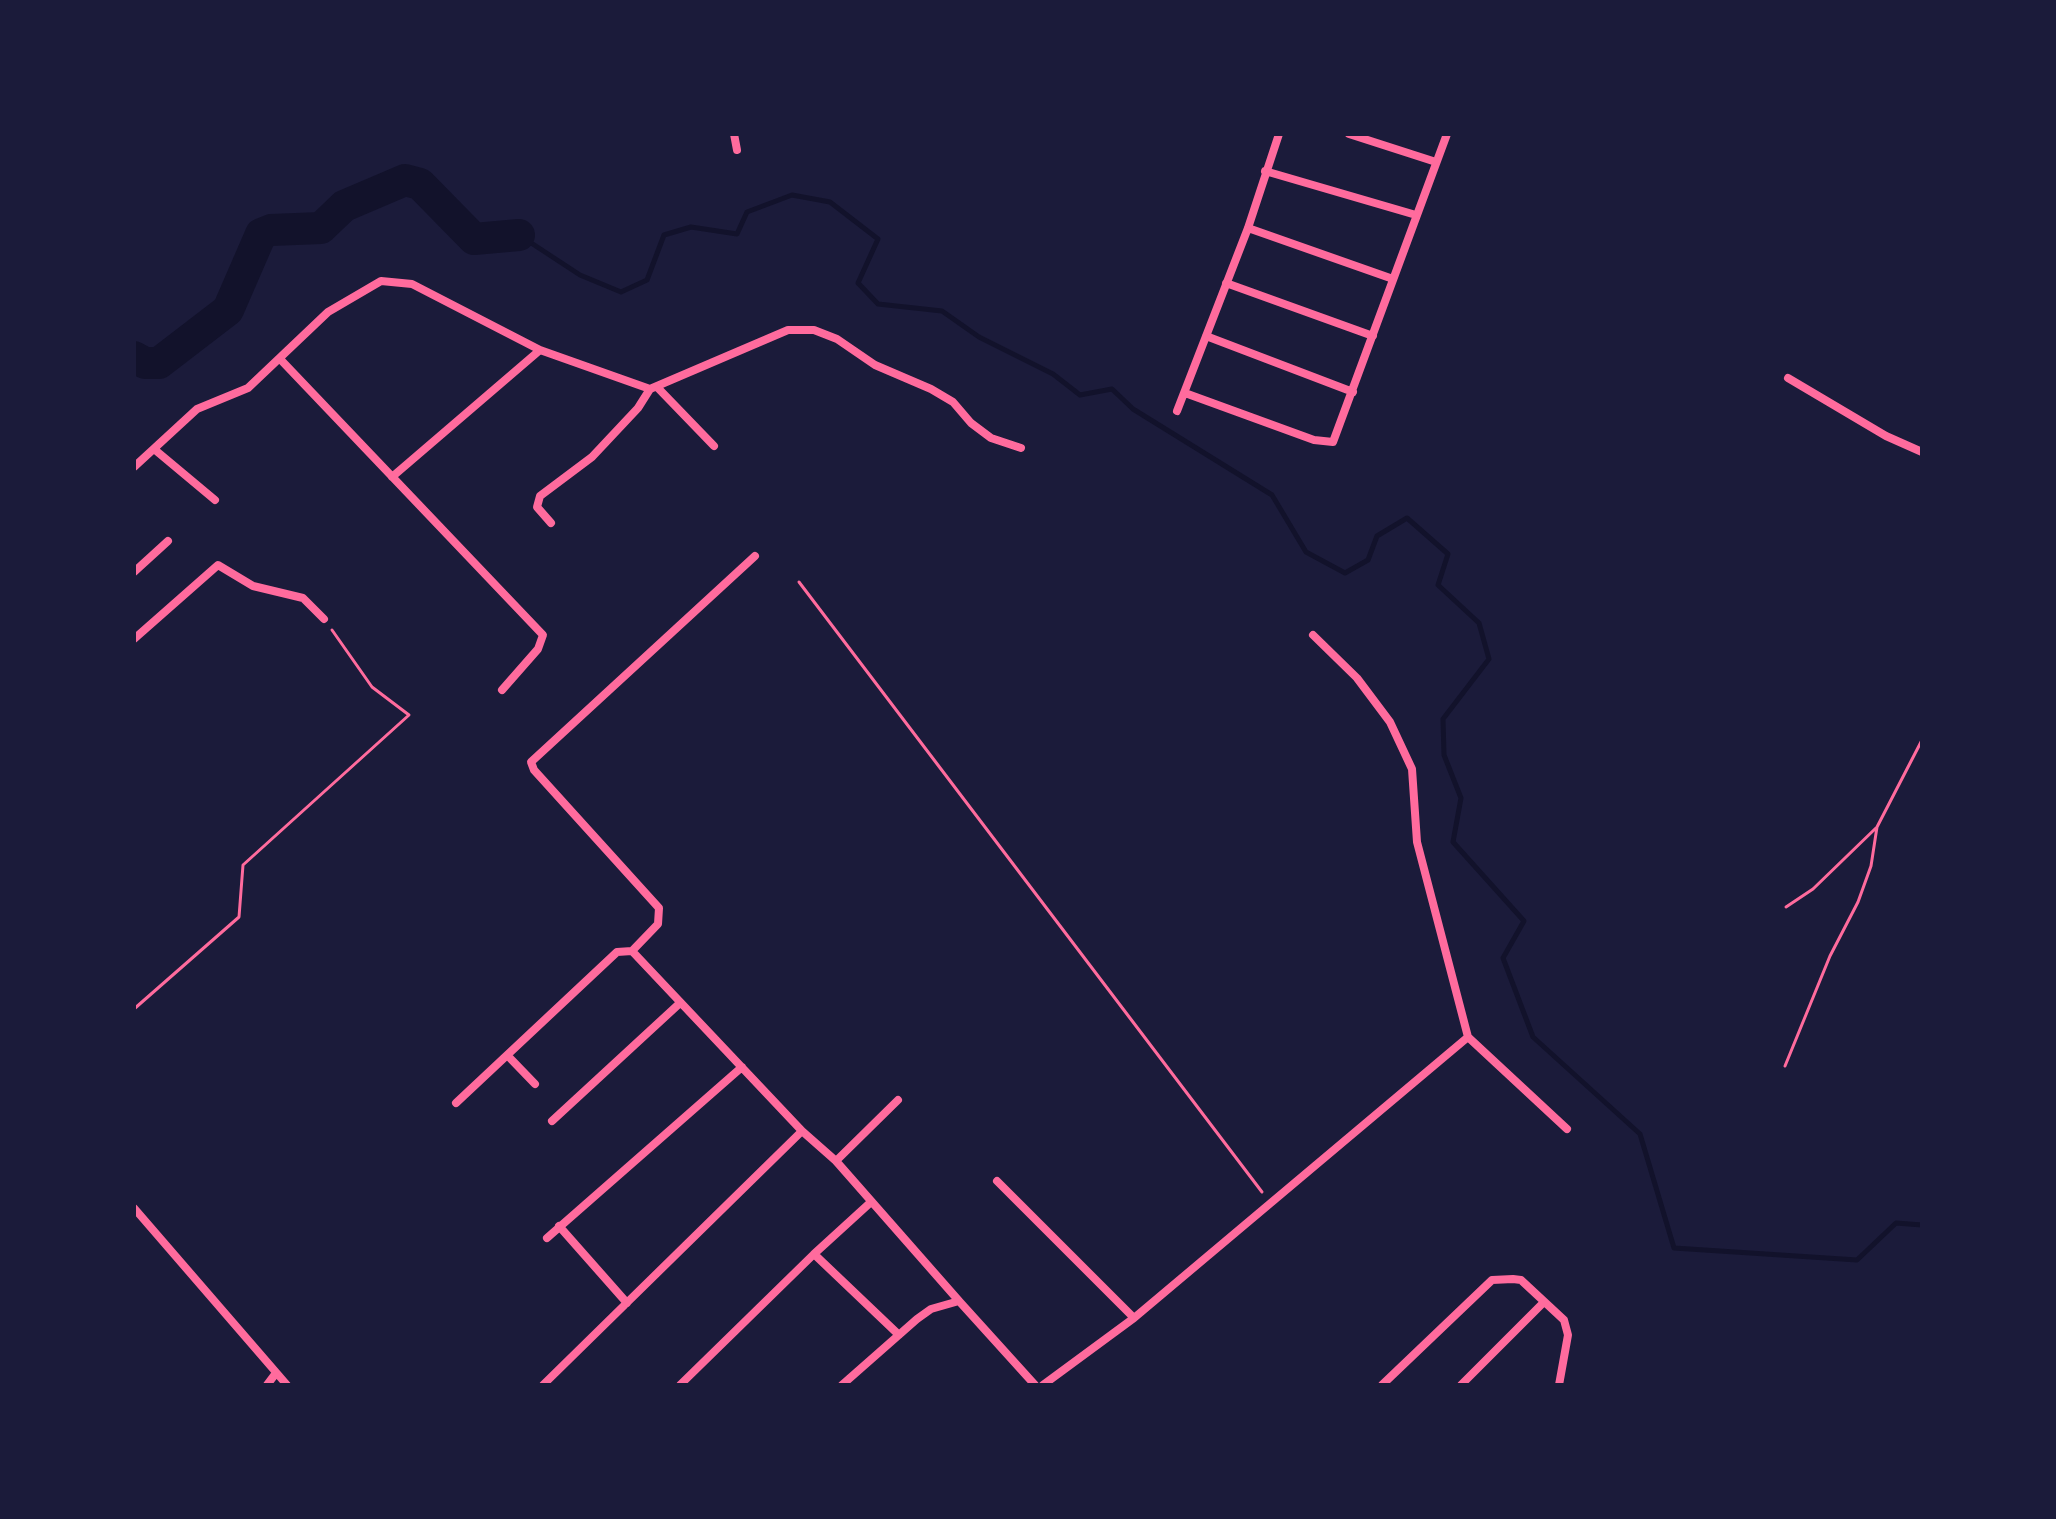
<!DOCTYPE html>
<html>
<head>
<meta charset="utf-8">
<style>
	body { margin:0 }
	#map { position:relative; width:2056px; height:1519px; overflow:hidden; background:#1b1b3a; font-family:"Work Sans",sans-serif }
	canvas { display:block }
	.frame { position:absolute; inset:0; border:136px solid #1b1b3a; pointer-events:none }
</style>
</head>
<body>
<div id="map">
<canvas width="2056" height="1519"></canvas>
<div class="frame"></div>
</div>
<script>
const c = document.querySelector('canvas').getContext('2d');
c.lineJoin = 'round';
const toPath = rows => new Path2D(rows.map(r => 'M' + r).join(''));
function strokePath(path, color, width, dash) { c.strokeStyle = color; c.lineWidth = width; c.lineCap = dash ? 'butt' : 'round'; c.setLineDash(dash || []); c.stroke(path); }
const stream = toPath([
	[519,235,580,275,621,292,647,280,664,235,691,227,737,234,747,212,792,195,830,202,878,239,858,283,878,304,942,311,979,337,1053,374,1080,395,1112,389,1133,409,1272,495,1306,552,1345,573,1368,560,1377,536,1407,518,1448,554,1438,585,1479,623,1489,659,1443,719,1444,755,1461,798,1453,842,1524,921,1503,958,1533,1037,1640,1134,1674,1248,1857,1260,1896,1223,1922,1225]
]);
const river = toPath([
	[134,357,145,363,159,363,228,310,261,234,271,230,321,228,344,206,405,180,420,184,474,239,519,235]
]);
const path = toPath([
	[799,582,1262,1192],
	[1786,907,1813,889,1877,827,1922,740],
	[134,1009,239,917,243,865,409,715,372,687,332,630],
	[1785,1066,1830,956,1858,902,1871,866,1877,827]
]);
const minor = toPath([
	[734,134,737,150],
	[1349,134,1436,162],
	[1265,171,1416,215],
	[1248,228,1393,279],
	[1226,283,1373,336],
	[1206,336,1353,392],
	[281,360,543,635,538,649,502,690],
	[1788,378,1886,436,1922,452],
	[658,388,714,446],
	[1185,393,1314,440,1333,442,1447,134],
	[1177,411,1248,228,1279,134],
	[154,449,215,500],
	[134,467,197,409,248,388,328,312,381,281,412,284,540,350,650,389,788,330,814,330,837,339,875,365,931,389,953,402,971,423,991,438,1021,448],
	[392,477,540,350],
	[551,523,537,507,540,496,592,457,638,408,650,389],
	[134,572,168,541],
	[1313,635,1357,678,1390,722,1412,769,1417,842,1468,1037,1567,1129],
	[134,639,218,565,253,586,303,598,324,619],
	[508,1056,535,1084],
	[456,1103,617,952,632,951],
	[552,1121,680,1003],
	[802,1131,836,1161,959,1301],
	[836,1161,898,1100],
	[997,1181,1134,1318],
	[134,1208,287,1385],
	[559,1226,627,1303],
	[547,1238,742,1067],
	[814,1254,871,1202],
	[267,1385,276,1373],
	[543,1385,802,1131,632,951,658,924,659,908,534,770,531,762,755,556],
	[680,1385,814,1254,899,1335],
	[842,1385,917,1319,931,1309,959,1301,1035,1385],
	[1043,1385,1134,1318,1468,1037],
	[1382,1385,1492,1280,1513,1279,1521,1280,1564,1320,1568,1335,1559,1385],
	[1461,1385,1544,1302]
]);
strokePath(stream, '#12122b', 5);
strokePath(river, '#12122b', 32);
strokePath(path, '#ff6b9d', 3);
strokePath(minor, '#ff6b9d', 8);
</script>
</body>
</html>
